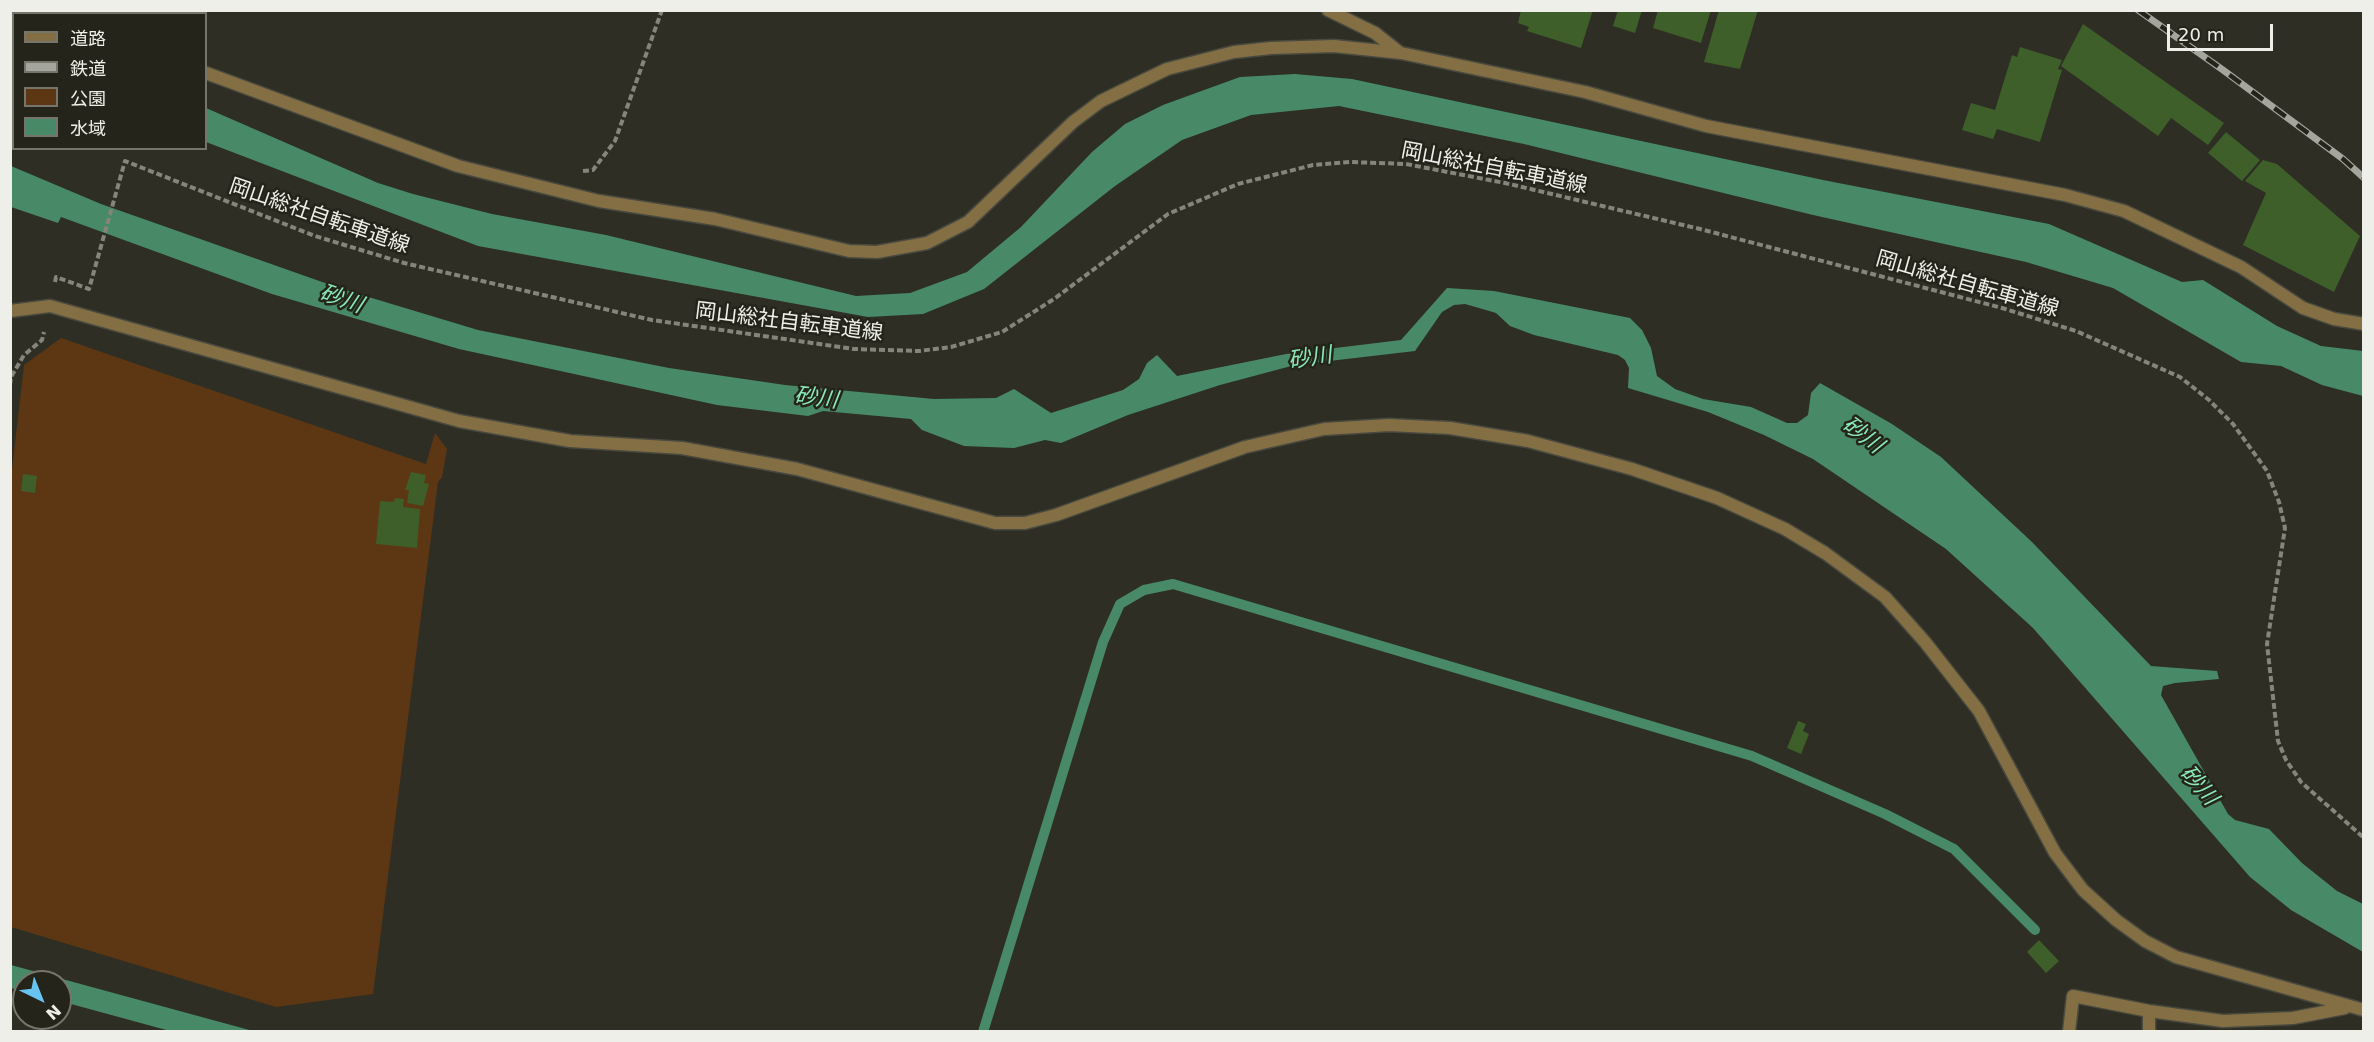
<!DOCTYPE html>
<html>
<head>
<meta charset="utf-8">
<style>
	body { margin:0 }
	#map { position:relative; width:2374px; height:1042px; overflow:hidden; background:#2e2e24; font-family:"DejaVu Sans","Noto Sans JP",sans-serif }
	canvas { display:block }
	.frame { position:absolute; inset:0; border:12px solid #eeefe8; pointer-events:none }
	.legend { position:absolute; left:12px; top:12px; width:195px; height:138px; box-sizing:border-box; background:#24241a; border:2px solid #75756c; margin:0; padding:8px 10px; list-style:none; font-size:18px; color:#eeefe8 }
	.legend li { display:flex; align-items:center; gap:12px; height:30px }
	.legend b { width:30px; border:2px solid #75756c }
	.north { position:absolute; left:12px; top:970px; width:60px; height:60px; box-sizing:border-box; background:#24241a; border:2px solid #75756c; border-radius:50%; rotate:137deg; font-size:16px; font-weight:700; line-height:24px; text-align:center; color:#eeefe8 }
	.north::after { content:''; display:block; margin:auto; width:21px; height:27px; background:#69c3f1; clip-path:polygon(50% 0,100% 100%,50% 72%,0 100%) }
	.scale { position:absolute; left:2167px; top:24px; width:106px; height:27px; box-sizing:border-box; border:3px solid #eeefe8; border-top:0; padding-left:8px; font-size:18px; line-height:21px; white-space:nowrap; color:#eeefe8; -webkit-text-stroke:4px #24241a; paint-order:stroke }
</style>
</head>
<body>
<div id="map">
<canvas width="2374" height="1042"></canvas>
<div class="frame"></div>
<ul class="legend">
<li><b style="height:8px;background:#836f43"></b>道路</li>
<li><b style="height:8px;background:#a4a59d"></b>鉄道</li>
<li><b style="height:16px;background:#5d3714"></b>公園</li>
<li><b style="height:16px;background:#488a67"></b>水域</li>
</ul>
<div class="north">N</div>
<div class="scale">20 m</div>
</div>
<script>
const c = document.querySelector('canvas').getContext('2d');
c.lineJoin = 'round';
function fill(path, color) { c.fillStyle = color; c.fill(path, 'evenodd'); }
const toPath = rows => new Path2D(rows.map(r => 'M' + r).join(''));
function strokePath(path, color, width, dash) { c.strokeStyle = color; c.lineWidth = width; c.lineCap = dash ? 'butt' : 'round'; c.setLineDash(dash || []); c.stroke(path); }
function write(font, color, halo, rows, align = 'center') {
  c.font = font + ' "DejaVu Sans","Noto Sans JP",sans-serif'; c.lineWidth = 5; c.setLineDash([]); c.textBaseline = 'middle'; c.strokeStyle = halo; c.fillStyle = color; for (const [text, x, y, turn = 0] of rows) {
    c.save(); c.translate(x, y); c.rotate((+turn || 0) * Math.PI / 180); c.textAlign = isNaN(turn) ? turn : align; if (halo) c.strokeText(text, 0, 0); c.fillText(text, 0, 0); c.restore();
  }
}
const green = toPath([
	[61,338,426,464,435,433,447,449,442,477,438,482,373,994,276,1007,11,927,10,487,24,365]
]);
const water = toPath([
	[1295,74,1352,79,1823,180,2049,224,2182,282,2203,280,2277,326,2321,346,2363,351,2363,396,2322,385,2281,366,2241,362,2113,288,2026,262,1813,215,1524,144,1339,106,1251,115,1182,140,1115,186,984,289,923,314,868,317,478,246,206,142,206,108,378,183,413,194,492,214,606,235,856,296,910,293,967,272,1021,227,1092,152,1125,124,1163,105,1240,77],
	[11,166,101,204,342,289,478,330,669,368,785,385,934,399,996,398,1014,389,1051,413,1123,390,1139,379,1147,363,1157,355,1177,376,1286,354,1401,340,1447,288,1494,291,1630,318,1642,330,1651,348,1657,376,1675,389,1703,399,1751,407,1787,423,1797,423,1808,415,1811,393,1820,383,1892,424,1941,457,2032,542,2151,666,2217,671,2219,679,2175,683,2163,686,2161,695,2228,814,2235,820,2269,829,2302,863,2337,891,2363,904,2363,952,2291,910,2250,877,2033,628,1946,549,1813,459,1764,435,1708,412,1628,388,1629,368,1625,360,1618,355,1534,335,1510,326,1496,313,1486,310,1465,304,1454,305,1442,312,1415,351,1295,365,1220,385,1128,415,1061,443,1045,440,1014,448,964,446,922,430,911,419,823,411,808,416,717,405,459,349,272,294,61,217,58,223,11,207],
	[11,965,253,1031,170,1031,60,1001,60,982,24,982,24,992,11,988]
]);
const stream = toPath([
	[983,1032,1103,642,1120,604,1144,590,1173,584,1752,756,1885,814,1954,849,2035,930]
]);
const building = toPath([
	[1521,10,1593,10,1581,48,1527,31,1529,27,1518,23],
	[1618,10,1642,10,1635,33,1613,26],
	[1658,10,1711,10,1701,43,1653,28],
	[1719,10,1758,10,1740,69,1704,62],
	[2083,24,2224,123,2208,145,2171,118,2158,136,2061,66],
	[2020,47,2062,60,2058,69,2062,70,2040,142,1997,129,1993,139,1962,130,1971,103,1995,110,2012,55,2017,57],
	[2226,132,2260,160,2242,181,2208,153],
	[2263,160,2277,164,2360,236,2334,292,2243,245,2266,193,2245,181],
	[411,472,426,475,424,483,429,484,423,506,407,503,409,490,405,490],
	[23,474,37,476,35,493,21,491],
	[395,498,404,499,403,507,420,509,417,548,376,544,380,501,394,502],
	[1798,721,1806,724,1803,731,1809,734,1801,754,1787,748],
	[2039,940,2059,961,2046,973,2027,952]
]);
const path = toPath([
	[583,171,593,170,615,141,662,10],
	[55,282,56,277,89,289,125,161,315,236,404,263,652,320,854,349,919,351,951,347,1002,332,1054,299,1168,214,1238,184,1313,165,1350,162,1406,164,1505,183,1700,229,2002,308,2076,331,2180,377,2209,400,2233,424,2267,471,2279,502,2285,528,2267,644,2278,741,2286,760,2301,782,2364,838],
	[10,385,11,377,24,355,42,340,44,332]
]);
const minor = toPath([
	[1328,10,1375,33,1399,52],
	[22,14,23,10],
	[158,14,159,10],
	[10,54,14,43],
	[206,73,458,166,599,201,715,219,849,251,877,252,927,243,968,222,1073,122,1101,101,1167,69,1234,52,1271,48,1334,46,1401,53,1585,92,1706,126,2065,195,2124,211,2241,267,2303,308,2334,319,2364,324],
	[10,311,50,306,459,421,570,441,682,448,797,469,995,523,1025,523,1056,515,1245,447,1324,429,1389,425,1450,428,1528,441,1632,469,1717,498,1785,529,1825,553,1885,597,1925,642,1979,711,2055,853,2083,890,2116,920,2145,941,2176,957,2364,1010],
	[2069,1032,2073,996,2149,1011],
	[2149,1032,2149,1011,2223,1021,2293,1018,2345,1008]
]);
const rail = toPath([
	[2138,10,2223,70,2343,159,2364,178]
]);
const streetNames = [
	["岡山総社自転車道線",1494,169,11],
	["岡山総社自転車道線",319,217,19],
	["岡山総社自転車道線",1967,285,16],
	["岡山総社自転車道線",789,323,7]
];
const waterNames = [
	["砂川",341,300,19],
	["砂川",1310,359,-9],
	["砂川",816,399,7],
	["砂川",1862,436,37],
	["砂川",2198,786,49]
];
fill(green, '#5d3714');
fill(water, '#488a67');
strokePath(stream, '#488a67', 10);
fill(building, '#3e5e2a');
strokePath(minor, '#49493f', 15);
strokePath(path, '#85857c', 4, [6, 3]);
strokePath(minor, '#836f43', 12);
strokePath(rail, '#a4a59d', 7);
strokePath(rail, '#24241a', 4.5, [14]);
write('21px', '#eeefe8', '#24241a', streetNames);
write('italic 22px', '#8ae9b6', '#24241a', waterNames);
</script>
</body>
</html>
